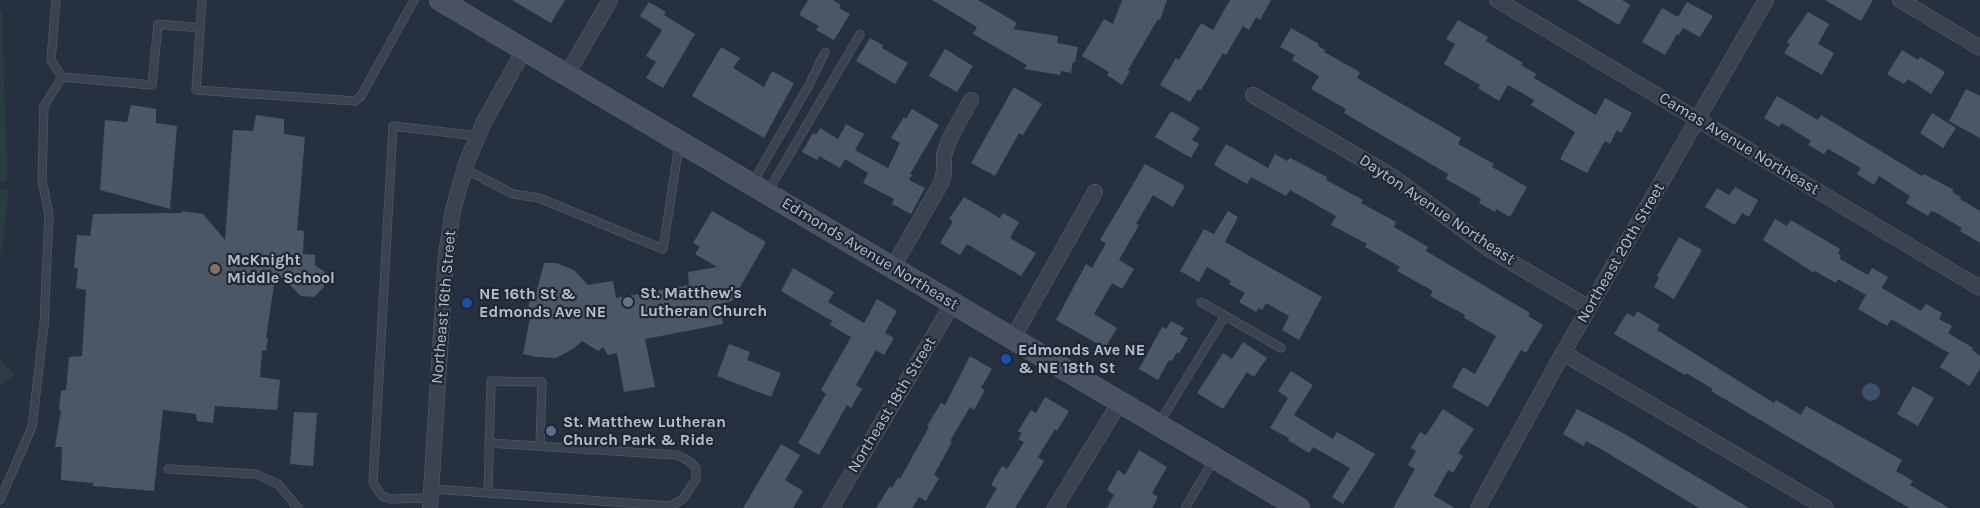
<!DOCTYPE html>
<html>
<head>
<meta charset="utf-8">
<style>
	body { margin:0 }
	canvas { display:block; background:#26313f }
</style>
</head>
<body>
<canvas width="1980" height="508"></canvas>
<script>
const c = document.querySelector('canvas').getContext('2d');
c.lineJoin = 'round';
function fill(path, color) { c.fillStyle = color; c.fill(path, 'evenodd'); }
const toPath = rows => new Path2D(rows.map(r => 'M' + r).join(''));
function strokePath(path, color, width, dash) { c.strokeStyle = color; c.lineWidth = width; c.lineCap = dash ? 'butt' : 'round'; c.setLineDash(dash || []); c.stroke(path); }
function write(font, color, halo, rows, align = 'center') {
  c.font = font + ' Karla,sans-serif'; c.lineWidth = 4.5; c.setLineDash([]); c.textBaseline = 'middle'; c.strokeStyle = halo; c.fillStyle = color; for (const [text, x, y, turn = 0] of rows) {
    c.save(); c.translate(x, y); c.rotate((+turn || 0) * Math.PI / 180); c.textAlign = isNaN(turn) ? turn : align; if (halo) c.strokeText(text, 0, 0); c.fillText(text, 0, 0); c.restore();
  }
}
const green = toPath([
	[0,12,2,12,7,181,0,181],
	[0,190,8,190,3,245,0,254],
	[0,359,14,375,0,386]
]);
const water = toPath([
	'1862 392a9 9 0 1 1 18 0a9 9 0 1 1-18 0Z'
]);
const building = toPath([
	[512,0,565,0,551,23],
	[808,0,833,0,841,5,839,8,850,14,834,40,816,30,819,26,799,15],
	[932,0,978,0,1017,23,1013,29,1058,36,1057,43,1078,47,1075,62,1073,62,1071,73,1061,71,1060,75,1024,69,1027,65,973,34,977,27],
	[1122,0,1167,0,1160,20,1158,19,1128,70,1130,71,1122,85,1107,75,1109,72,1082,56,1104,19,1113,24],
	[1230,0,1271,0,1260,20,1256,17,1249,30,1243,26,1226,55,1223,53,1201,90,1198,89,1190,102,1160,85,1176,58,1179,60,1201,23,1213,30],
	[1577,0,1622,0,1630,5,1619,25],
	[1825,0,1873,0,1861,21],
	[649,2,666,12,664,15,695,34,663,88,646,78,656,62,646,56,662,30,640,16],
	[1687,2,1713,16,1700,37,1683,28,1679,35,1677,34,1665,55,1642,42,1662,8,1678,17],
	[1808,12,1829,24,1818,44,1834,53,1822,75,1784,53,1790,44,1787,42],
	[1458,20,1488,37,1486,41,1523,63,1521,65,1536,74,1534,78,1596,115,1605,98,1632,113,1621,133,1617,130,1610,144,1605,141,1587,173,1560,159,1575,132,1531,105,1534,100,1508,85,1499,101,1478,88,1480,85,1444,64,1455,44,1446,39],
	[1291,28,1319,44,1318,46,1325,50,1324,52,1360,72,1357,78,1461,138,1458,144,1494,164,1492,167,1527,187,1510,217,1496,209,1495,212,1479,203,1481,199,1446,179,1448,174,1344,113,1346,109,1311,89,1319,76,1292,60,1295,55,1280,47],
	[870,38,883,45,882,48,908,63,895,84,856,61],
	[721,47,740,58,733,68,764,87,772,71,794,83,764,138,692,96],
	[945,49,973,66,957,92,929,76],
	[1902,50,1918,60,1920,57,1945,72,1931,94,1908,79,1904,84,1887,74],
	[1014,87,1042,104,1023,135,1019,133,995,176,971,163],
	[1966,89,1980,96,1980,138,1949,121],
	[1777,96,1818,120,1821,115,1922,176,1924,174,1954,190,1952,192,1961,197,1960,199,1980,211,1980,243,1960,231,1962,228,1935,212,1931,211,1928,216,1906,203,1910,196,1879,176,1874,185,1857,174,1861,168,1828,149,1824,154,1808,145,1811,141,1782,123,1779,127,1764,118],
	[131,105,156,109,156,123,177,126,170,209,100,190,105,120,127,122],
	[912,109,939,125,910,174,912,175,909,180,925,188,911,214,892,204,894,199,863,183,868,173,845,159,840,168,819,156,817,160,802,152,813,133,816,135,820,128,838,139,846,124,864,134,855,150,888,168,900,143,891,138,904,117,906,119],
	[1171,111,1200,128,1192,140,1199,144,1191,158,1155,137],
	[1932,113,1956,128,1943,148,1920,133],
	[256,115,284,119,284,134,305,137,297,230,304,231,303,254,315,255,315,265,325,272,324,287,314,297,301,296,276,272,266,338,268,338,266,350,262,351,260,377,280,380,277,410,215,406,213,423,197,421,196,414,163,410,154,491,93,486,93,483,61,480,62,447,55,447,61,410,59,410,61,391,66,390,69,357,82,356,86,290,76,288,78,268,74,268,77,235,90,236,93,214,182,213,182,211,203,214,225,240,233,130,253,131],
	[1226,144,1268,168,1275,154,1287,161,1290,158,1327,177,1326,180,1363,200,1361,203,1396,222,1394,227,1428,247,1426,251,1530,313,1528,316,1543,325,1526,353,1521,350,1488,407,1452,387,1463,367,1475,374,1496,336,1464,318,1465,315,1430,296,1433,291,1397,271,1400,267,1365,247,1367,244,1331,225,1336,216,1290,190,1286,196,1251,177,1247,184,1214,165],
	[1145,164,1185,186,1173,207,1153,195,1136,224,1139,225,1119,260,1134,269,1122,289,1112,283,1094,314,1117,328,1105,348,1056,320,1086,264,1092,268,1106,243,1100,240],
	[1735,187,1758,200,1749,217,1742,213,1735,225,1705,207,1717,188,1729,195],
	[964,197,1000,218,1003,213,1019,222,1010,238,1036,253,1021,276,967,244,960,255,940,243,953,221,949,219],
	[712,211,766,242,732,301,720,304,723,324,645,339,655,387,624,392,617,353,608,355,603,347,598,351,582,341,573,349,556,358,537,357,523,354,530,318,526,317,529,303,532,297,535,298,544,263,556,263,574,270,588,285,613,281,616,298,689,285,688,272,717,267,695,254,700,247,693,243],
	[1228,211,1238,217,1225,242,1322,297,1299,340,1282,330,1289,316,1266,303,1262,310,1259,308,1256,312,1239,302,1245,293,1229,284,1231,281,1207,267,1199,282,1180,271,1204,229,1214,234],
	[1775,219,1787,226,1791,220,1840,249,1838,254,1841,255,1840,259,1868,275,1872,268,1888,277,1882,288,1921,311,1926,304,1942,313,1939,319,1952,326,1948,333,1973,348,1972,350,1980,356,1980,369,1969,386,1940,367,1949,353,1891,319,1887,326,1858,309,1866,295,1838,279,1836,283,1815,271,1814,273,1763,240],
	[1679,237,1702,250,1674,299,1654,287,1659,277,1657,276],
	[793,268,834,292,828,302,864,323,877,299,897,311,885,333,894,338,884,355,876,350,856,385,862,389,851,408,847,405,819,455,798,443,826,394,821,390,851,337,830,325,832,321,781,291],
	[1637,311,1660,325,1657,330,1774,403,1776,400,1801,415,1806,406,1902,460,1896,471,1913,481,1910,485,1949,508,1909,508,1711,391,1713,389,1686,373,1685,375,1614,334,1627,313,1634,317],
	[1171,321,1184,328,1180,334,1188,338,1179,354,1177,352,1172,361,1169,360,1158,380,1139,369,1162,327,1166,329],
	[1243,342,1267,358,1254,377,1247,372,1223,409,1197,393,1223,353,1232,359],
	[729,344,750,352,747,360,781,373,771,397,717,376],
	[970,356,992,369,981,388,985,390,974,410,970,407,950,441,952,442,934,475,939,478,926,501,919,497,912,508,876,508,890,486,892,488,898,478,900,479,929,427,927,426,941,403,945,405],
	[1291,371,1313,385,1294,415,1333,439,1337,432,1375,454,1343,504,1332,497,1350,468,1313,447,1309,453,1288,440,1289,438,1270,428,1288,398,1278,391],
	[1913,386,1934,398,1918,426,1897,414],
	[1045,397,1069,411,1057,431,1055,429,1038,457,1044,461,1015,508,985,508,997,488,991,485,1002,466,1007,469,1024,442,1018,439,1022,433,1018,431,1031,410,1036,413],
	[1443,409,1474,429,1458,453,1463,456,1453,473,1448,470,1434,496,1455,508,1393,508,1415,469,1408,465,1416,451,1411,448,1420,432,1426,435],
	[1577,409,1623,433,1749,508,1699,508,1601,449,1586,441,1584,446,1563,434],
	[294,412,317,413,313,466,290,464],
	[781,444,800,455,785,480,803,491,793,508,743,508],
	[1139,450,1167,467,1152,493,1158,497,1152,508,1107,508,1114,495,1107,490,1118,470,1125,475]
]);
const lane = toPath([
	[56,0,51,60,62,77],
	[202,0,196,90,355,101,361,96,414,0],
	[62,77,152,85,158,24,200,28],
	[465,169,513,194,539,198,663,249,679,145],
	[753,182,809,85,825,52],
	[767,193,860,34],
	[1201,302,1281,348],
	[1159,423,1225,316],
	[168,469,256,474,278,484,298,508],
	[432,489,670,506,683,499,696,479,696,468,689,461,677,455,489,443],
	[488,493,491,381,542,382,540,446],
	[431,498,390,499,382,496,373,483,393,126,478,136],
	[0,500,32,427,44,325,49,215,42,180,44,106,62,77],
	[1185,508,1214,459]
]);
const street = toPath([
	[1497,0,1980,288],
	[1900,0,1980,48],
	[566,76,610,0],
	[1253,95,1393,177,1489,249,1589,308],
	[893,267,941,183,944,172,944,155,950,138,971,100],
	[1013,338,1095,192],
	[1563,353,1826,508],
	[430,508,446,255,453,210,466,164,484,122,524,50],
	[831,508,953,303],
	[1055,508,1120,402],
	[1478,508,1563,353,1766,0]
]);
const secondary = toPath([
	[440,0,1299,508]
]);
const markers = [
	[215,269,6,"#8d6e63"],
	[628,302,6,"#6b7280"],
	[467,303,6,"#1a4fb4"],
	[1006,359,6,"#1a4fb4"],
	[551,431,6,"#5c6f8a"]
];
const streetNames = [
	["Camas Avenue Northeast",1739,144,31],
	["Dayton Avenue Northeast",1437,210,34],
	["Northeast 20th Street",1621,253,-60],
	["Edmonds Avenue Northeast",870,254,31],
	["Northeast 16th Street",444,307,-85],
	["Northeast 18th Street",892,405,-59]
];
const poiNames = [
	["McKnight",227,260],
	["Middle School",227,278],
	["St. Matthew's",640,293],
	["Lutheran Church",640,311],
	["NE 16th St &",479,294],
	["Edmonds Ave NE",479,312],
	["Edmonds Ave NE",1018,350],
	["& NE 18th St",1018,368],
	["St. Matthew Lutheran",563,422],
	["Church Park & Ride",563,440]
];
fill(green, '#283e40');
fill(water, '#3c5068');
fill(building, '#4a5765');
strokePath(lane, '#58616d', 9);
strokePath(street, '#58616d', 16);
strokePath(secondary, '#58616d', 22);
strokePath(lane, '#3a434f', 8);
strokePath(street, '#3a434f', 15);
strokePath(secondary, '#485262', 21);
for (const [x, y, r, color] of markers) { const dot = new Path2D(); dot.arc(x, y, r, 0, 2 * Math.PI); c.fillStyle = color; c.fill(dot); strokePath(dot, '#1f2834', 2); }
write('16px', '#b6beca', '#1f2834', streetNames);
write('bold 16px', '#b6beca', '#1f2834', poiNames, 'left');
</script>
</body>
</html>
